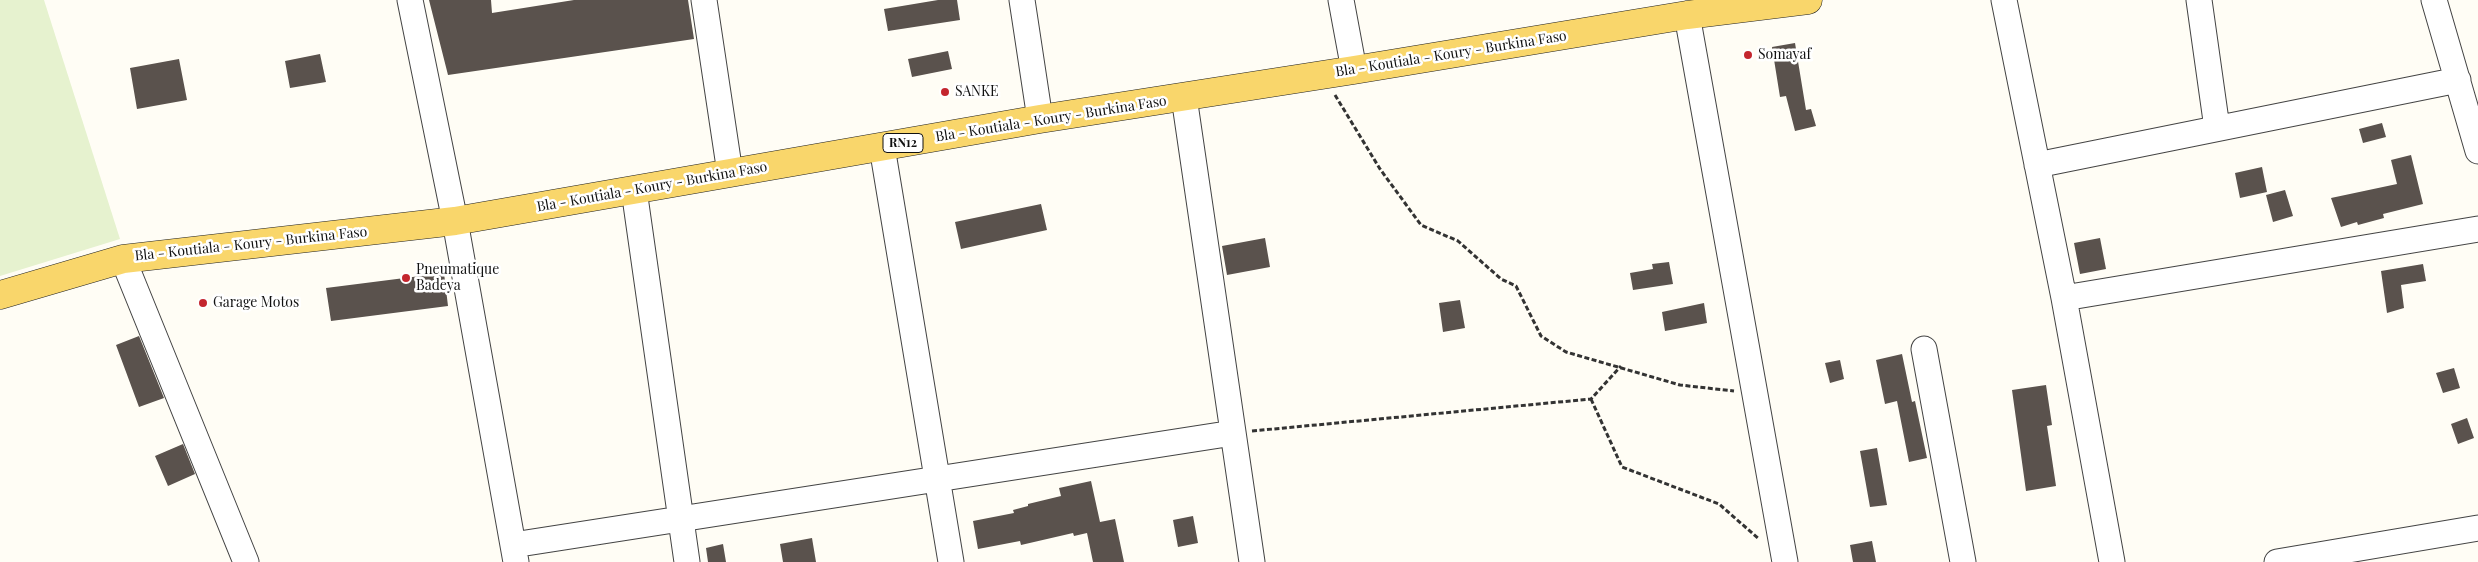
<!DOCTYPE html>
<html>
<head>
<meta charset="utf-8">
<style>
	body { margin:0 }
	canvas { display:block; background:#fffdf5 }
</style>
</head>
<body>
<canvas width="2478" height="562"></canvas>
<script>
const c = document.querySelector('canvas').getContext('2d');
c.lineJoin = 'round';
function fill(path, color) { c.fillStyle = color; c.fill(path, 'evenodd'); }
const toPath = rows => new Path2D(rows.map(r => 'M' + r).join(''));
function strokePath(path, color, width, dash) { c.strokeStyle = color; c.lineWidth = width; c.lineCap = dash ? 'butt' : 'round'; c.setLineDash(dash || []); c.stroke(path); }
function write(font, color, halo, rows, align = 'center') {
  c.font = font + ' "Playfair Display",serif'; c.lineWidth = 5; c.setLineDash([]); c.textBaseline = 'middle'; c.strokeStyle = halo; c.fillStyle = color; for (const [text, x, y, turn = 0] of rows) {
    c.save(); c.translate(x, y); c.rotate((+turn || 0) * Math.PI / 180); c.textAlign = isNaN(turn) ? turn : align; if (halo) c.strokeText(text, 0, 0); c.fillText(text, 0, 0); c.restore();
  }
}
const pitch = toPath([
	[0,0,44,0,120,239,0,276]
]);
const building = toPath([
	[429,0,491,0,492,13,574,0,688,0,694,39,448,75],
	[938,0,957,0,960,20,888,31,884,9],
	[1795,43,1806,110,1811,109,1816,126,1795,131,1786,96,1780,97,1772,47],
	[948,51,952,69,912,77,908,59],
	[320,54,326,82,290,88,285,61],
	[179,59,187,100,137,109,130,68],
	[2382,123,2386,137,2363,143,2359,129],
	[2411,155,2423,204,2383,214,2384,218,2358,225,2357,222,2341,227,2331,198,2397,184,2391,160],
	[2262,167,2267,192,2240,198,2235,173],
	[2285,190,2293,216,2273,222,2266,195],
	[1041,204,1047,230,961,249,955,222],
	[1265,238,1270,267,1227,275,1222,246],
	[2100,238,2106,269,2080,274,2074,243],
	[1669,262,1673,284,1633,290,1630,273,1653,269,1652,264],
	[2423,264,2426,281,2401,285,2404,308,2387,313,2381,271],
	[444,273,448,306,331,321,326,288],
	[1460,300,1465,328,1443,332,1439,303],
	[1704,303,1707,323,1665,331,1662,312],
	[139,336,164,398,139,407,116,345],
	[1902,354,1912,402,1915,401,1927,458,1909,462,1897,401,1885,404,1876,360],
	[1840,360,1844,379,1830,383,1825,363],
	[2454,368,2460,388,2443,393,2436,373],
	[2046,385,2052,425,2047,426,2056,486,2026,491,2012,390],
	[2467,418,2474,438,2458,444,2451,424],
	[183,444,195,474,168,486,155,456],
	[1877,448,1887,505,1870,507,1860,451],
	[1091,481,1100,522,1115,519,1124,562,1093,562,1087,533,1074,536,1073,533,1021,545,1020,541,978,549,973,521,1014,513,1013,510,1028,506,1028,504,1061,496,1059,488],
	[1193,516,1198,543,1178,547,1173,520],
	[812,538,816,562,783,562,780,544],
	[1872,541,1876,562,1853,562,1850,545],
	[723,544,726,562,708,562,706,548]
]);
const path = toPath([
	[1335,95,1380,169,1421,225,1458,241,1501,279,1516,286,1541,336,1566,352,1680,385,1734,391],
	[1591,399,1622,467,1719,504,1759,539],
	[1252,431,1591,399,1621,366]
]);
const minor = toPath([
	[410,0,455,221,516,562],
	[704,0,730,173],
	[1022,0,1040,119],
	[1341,0,1354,70],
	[2004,0,2064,298,2112,562],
	[2199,0,2217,128],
	[2434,0,2478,151],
	[1687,15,1785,562],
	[1184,97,1252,562],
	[882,147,951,562],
	[2037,165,2458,80],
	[634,190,687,562],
	[123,259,246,562],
	[2064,298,2478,229],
	[1924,349,1963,562],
	[513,545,1233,433],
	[2277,562,2478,528]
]);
const major = toPath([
	[0,295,123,259,455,221,1040,119,1354,70,1687,15,1808,0]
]);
const markers = [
	[1748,55,5,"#c4262e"],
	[945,92,5,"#c4262e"],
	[406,278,5,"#c4262e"],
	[203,303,5,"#c4262e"]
];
const shields = [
	[903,143,40]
];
const shieldNames = [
	["RN12",903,143]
];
const streetNames = [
	["Bla - Koutiala - Koury - Burkina Faso",1451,54,-9],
	["Bla - Koutiala - Koury - Burkina Faso",1051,119,-9],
	["Bla - Koutiala - Koury - Burkina Faso",652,187,-10],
	["Bla - Koutiala - Koury - Burkina Faso",251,244,-6]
];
const poiNames = [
	["Somayaf",1758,55],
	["SANKE",955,92],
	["Pneumatique",416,270],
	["Badeya",416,286],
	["Garage Motos",213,303]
];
fill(pitch, '#e6f2cf');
fill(building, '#5a524d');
strokePath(minor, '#444', 27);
strokePath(major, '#222', 29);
strokePath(path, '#333', 3, [5, 2.5]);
strokePath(minor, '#fff', 25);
strokePath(major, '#f9d66b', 28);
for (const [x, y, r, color] of markers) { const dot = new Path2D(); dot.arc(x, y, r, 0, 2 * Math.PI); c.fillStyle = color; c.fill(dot); strokePath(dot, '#fff', 2); }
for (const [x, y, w] of shields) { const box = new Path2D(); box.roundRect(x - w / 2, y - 9.5, w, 19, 4); c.fillStyle = '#fff'; c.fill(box); strokePath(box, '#111', 1); }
write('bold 12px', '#111', null, shieldNames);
write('14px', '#111', '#fff', streetNames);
write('14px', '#111', '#fff', poiNames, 'left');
</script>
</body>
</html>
